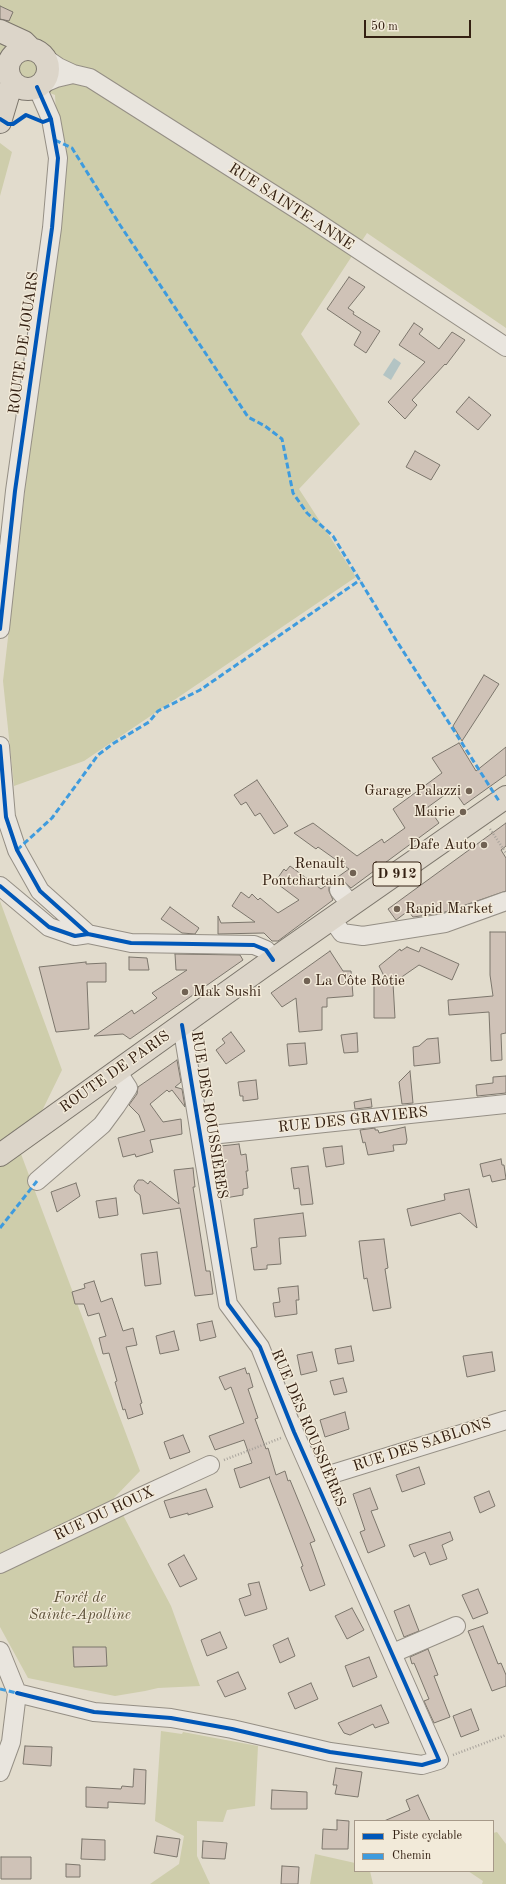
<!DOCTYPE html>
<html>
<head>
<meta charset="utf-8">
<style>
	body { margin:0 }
	#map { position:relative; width:506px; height:1884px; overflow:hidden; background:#e2dccd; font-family:"Old Standard TT",serif }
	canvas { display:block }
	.legend { position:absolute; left:354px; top:1820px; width:140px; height:52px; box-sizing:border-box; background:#f2ead9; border:1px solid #a69989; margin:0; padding:5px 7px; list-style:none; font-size:12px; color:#342012 }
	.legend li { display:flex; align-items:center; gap:8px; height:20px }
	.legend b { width:20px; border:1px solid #a69989 }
	.scale { position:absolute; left:364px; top:20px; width:107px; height:18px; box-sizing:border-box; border:2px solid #342012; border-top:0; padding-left:5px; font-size:12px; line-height:14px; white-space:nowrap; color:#342012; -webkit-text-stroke:3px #f2ead9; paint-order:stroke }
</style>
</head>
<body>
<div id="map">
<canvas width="506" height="1884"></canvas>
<ul class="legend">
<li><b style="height:5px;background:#0057b8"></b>Piste cyclable</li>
<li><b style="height:5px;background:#3e9bde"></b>Chemin</li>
</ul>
<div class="scale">50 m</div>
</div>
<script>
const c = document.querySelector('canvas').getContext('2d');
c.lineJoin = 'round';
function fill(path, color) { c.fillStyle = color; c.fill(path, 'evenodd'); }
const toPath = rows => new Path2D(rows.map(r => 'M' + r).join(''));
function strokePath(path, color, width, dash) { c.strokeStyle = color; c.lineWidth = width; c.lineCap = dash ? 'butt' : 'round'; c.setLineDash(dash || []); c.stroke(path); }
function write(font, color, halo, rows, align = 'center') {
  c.font = font + ' "Old Standard TT",serif'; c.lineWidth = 3; c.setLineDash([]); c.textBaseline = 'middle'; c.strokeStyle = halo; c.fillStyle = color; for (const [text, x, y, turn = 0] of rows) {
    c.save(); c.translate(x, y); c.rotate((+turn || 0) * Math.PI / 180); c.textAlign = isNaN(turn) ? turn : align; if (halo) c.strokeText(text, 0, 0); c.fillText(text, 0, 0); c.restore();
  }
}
const green = toPath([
	[0,0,506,0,506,328,367,233,301,334,360,424,299,489,356,577,84,761,14,786,3,681,36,394,57,130,55,95,5,76,0,87],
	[0,143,12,152,0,196],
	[0,901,62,1070,21,1154,140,1471,114,1498,171,1606,200,1686,158,1688,145,1691,115,1696,28,1678,0,1627],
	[161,1731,182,1734,183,1732,258,1746,255,1806,227,1810,223,1822,197,1821,197,1856,210,1884,150,1884,179,1864,184,1836,155,1821],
	[497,1832,506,1844,506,1884,482,1884,483,1881,468,1871,493,1871,493,1833],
	[315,1854,355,1863,355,1871,370,1871,373,1884,310,1884]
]);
const water = toPath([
	[394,358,401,363,391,380,383,375]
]);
const building = toPath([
	[0,6,13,12,9,21,0,19,0,6],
	[349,277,365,287,348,308,354,312,353,314,380,331,366,353,354,345,361,332,327,309,349,277],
	[414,323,423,329,419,334,439,349,452,332,465,340,446,365,445,364,412,400,417,405,405,419,388,402,425,362,399,345,414,323],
	[469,397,491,415,478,430,456,412,469,397],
	[415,451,440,465,431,480,406,467,415,451],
	[484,675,499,684,462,741,453,726,484,675],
	[459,743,476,771,506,747,506,775,464,805,453,789,428,807,439,823,351,888,342,880,333,882,329,886,329,891,333,900,278,941,272,941,264,933,218,934,218,916,221,923,255,922,232,906,241,892,249,898,252,894,258,900,260,898,278,913,299,900,275,882,284,869,286,871,290,866,321,889,349,869,318,847,316,849,294,833,313,823,357,856,382,839,384,843,405,828,393,809,442,773,432,758,459,743],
	[257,780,288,826,274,834,260,813,255,816,246,802,241,805,234,795,257,780],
	[506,823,506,846,501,850,506,858,506,891,442,913,413,917,408,911,396,920,388,909,506,823],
	[170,907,199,928,195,934,182,933,161,919,170,907],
	[490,932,506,932,506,1033,501,1034,502,1060,491,1061,489,1012,449,1015,448,1000,493,996,490,975,490,932],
	[407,947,419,952,421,947,459,964,452,980,419,965,393,983,395,1018,374,1018,374,979,386,980,379,966,400,949,401,951,407,947],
	[330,951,343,971,351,971,353,996,327,998,327,1007,322,1007,322,1030,299,1032,296,998,282,1007,271,993,330,951],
	[175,954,240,955,243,960,130,1039,123,1034,94,1036,132,1010,134,1014,157,998,152,993,187,970,176,970,175,954],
	[129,957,147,958,149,970,129,970,129,957],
	[86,962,86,964,106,963,106,982,87,982,89,1029,56,1032,39,967,86,962],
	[231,1032,245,1051,226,1064,216,1050,225,1043,222,1039,231,1032],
	[357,1033,358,1052,344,1053,341,1035,357,1033],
	[438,1038,440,1063,414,1066,413,1047,419,1046,427,1039,438,1038],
	[305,1043,307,1064,289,1066,287,1044,305,1043],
	[177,1060,181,1082,175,1087,182,1089,185,1107,172,1090,169,1092,167,1090,150,1104,163,1122,181,1119,182,1134,150,1140,153,1152,136,1157,135,1154,123,1157,118,1138,145,1131,139,1115,129,1105,137,1094,138,1087,177,1060],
	[410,1071,413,1103,402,1104,399,1082,410,1071],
	[506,1076,506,1093,477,1096,476,1085,493,1083,493,1077,506,1076],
	[256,1080,258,1099,243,1101,243,1096,240,1096,238,1082,256,1080],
	[371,1099,372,1107,355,1109,354,1102,371,1099],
	[405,1127,407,1140,406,1144,393,1145,394,1151,368,1155,365,1142,363,1143,360,1130,375,1128,375,1130,378,1130,379,1133,405,1127],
	[239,1144,241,1155,246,1154,248,1171,246,1171,248,1188,243,1189,243,1195,225,1198,224,1193,222,1193,219,1174,225,1174,221,1146,239,1144],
	[342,1146,344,1164,326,1167,323,1148,342,1146],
	[501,1159,502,1165,504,1165,506,1179,492,1182,490,1175,483,1177,480,1164,501,1159],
	[308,1166,313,1204,301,1205,299,1188,294,1189,291,1168,308,1166],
	[193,1168,195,1187,193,1187,206,1271,210,1271,213,1294,195,1296,180,1208,143,1214,140,1195,135,1191,134,1186,138,1180,143,1180,148,1184,150,1181,179,1204,174,1170,193,1168],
	[76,1183,80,1196,57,1212,51,1192,76,1183],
	[469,1189,477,1228,460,1213,411,1226,407,1209,445,1200,444,1194,469,1189],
	[116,1198,118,1215,99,1218,96,1201,116,1198],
	[303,1213,306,1236,279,1238,281,1264,267,1265,267,1269,254,1270,251,1248,257,1247,254,1219,303,1213],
	[384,1239,388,1268,385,1269,391,1308,373,1311,367,1278,364,1279,359,1241,384,1239],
	[157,1252,161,1284,145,1286,141,1254,157,1252],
	[94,1281,101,1302,112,1298,123,1331,133,1328,137,1345,126,1347,142,1403,140,1404,143,1414,128,1419,125,1409,123,1410,115,1382,117,1381,109,1353,103,1354,99,1338,106,1336,99,1313,88,1316,84,1304,75,1304,72,1292,85,1288,84,1284,94,1281],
	[298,1286,299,1300,296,1300,297,1314,275,1317,273,1303,280,1302,278,1288,298,1286],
	[212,1321,216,1337,200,1341,197,1324,212,1321],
	[174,1331,179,1350,160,1354,156,1336,174,1331],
	[351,1346,354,1361,338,1364,335,1349,351,1346],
	[312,1352,317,1371,301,1375,297,1355,312,1352],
	[492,1352,495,1371,467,1377,463,1356,492,1352],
	[245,1368,247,1374,249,1373,253,1387,248,1389,258,1418,255,1419,266,1449,268,1448,276,1475,285,1471,288,1481,290,1480,315,1541,310,1543,325,1585,310,1591,301,1567,303,1566,269,1477,270,1477,240,1488,234,1469,252,1463,244,1440,215,1450,209,1436,244,1423,231,1387,225,1390,219,1377,245,1368],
	[343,1378,347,1392,334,1395,330,1381,343,1378],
	[345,1412,349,1429,325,1437,320,1420,345,1412],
	[183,1435,190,1452,170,1459,164,1442,183,1435],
	[419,1467,425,1484,402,1492,396,1475,419,1467],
	[370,1488,378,1509,371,1511,385,1546,368,1553,360,1532,365,1530,353,1494,370,1488],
	[206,1489,213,1507,188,1515,188,1513,170,1518,164,1501,206,1489],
	[489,1491,495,1506,480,1513,474,1497,489,1491],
	[450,1532,453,1540,442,1545,447,1559,430,1565,425,1552,414,1557,409,1545,450,1532],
	[184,1555,197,1579,180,1587,168,1564,184,1555],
	[259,1582,267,1609,245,1616,239,1599,251,1595,248,1584,259,1582],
	[478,1589,488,1613,473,1619,462,1595,478,1589],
	[409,1605,419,1631,404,1637,394,1611,409,1605],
	[352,1608,364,1630,347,1639,335,1616,352,1608],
	[483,1626,498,1664,501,1663,506,1675,506,1686,492,1691,468,1631,483,1626],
	[220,1632,227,1648,207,1656,201,1640,220,1632],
	[288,1638,295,1656,280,1663,273,1645,288,1638],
	[73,1647,106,1647,107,1666,74,1667,73,1647],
	[428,1649,438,1675,434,1676,450,1717,434,1723,424,1701,429,1699,414,1663,412,1664,410,1657,428,1649],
	[369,1657,377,1677,353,1687,345,1666,369,1657],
	[238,1672,246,1689,225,1697,217,1681,238,1672],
	[311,1683,318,1699,295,1709,288,1693,311,1683],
	[381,1705,389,1723,375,1728,373,1724,350,1735,344,1733,338,1723,381,1705],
	[471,1709,479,1730,461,1737,453,1716,471,1709],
	[25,1746,52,1747,51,1766,23,1764,25,1746],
	[336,1768,362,1772,358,1797,335,1794,337,1785,333,1785,336,1768],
	[134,1769,146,1770,145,1804,108,1802,108,1808,86,1807,86,1787,121,1789,122,1786,133,1787,134,1769],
	[272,1790,307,1792,307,1809,271,1809,272,1790],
	[418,1795,430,1821,384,1821,410,1810,406,1800,418,1795],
	[337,1820,349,1821,348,1849,322,1849,323,1829,337,1830,337,1820],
	[157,1836,180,1839,177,1857,154,1853,157,1836],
	[82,1839,105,1840,105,1860,81,1859,82,1839],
	[203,1841,227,1843,225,1859,202,1858,203,1841],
	[1,1857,31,1857,31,1879,1,1879,1,1857],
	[66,1864,80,1865,80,1877,66,1877,66,1864],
	[282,1866,299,1867,298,1884,281,1884,282,1866]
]);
const path = toPath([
	[490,829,506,853],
	[224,1460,281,1438],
	[453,1755,506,1735]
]);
const minor = toPath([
	[45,58,58,67,73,74,90,78,306,215,506,347],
	[42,84,56,78,73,74],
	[0,629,15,491,52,228,58,158,51,119,37,87],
	[0,746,6,817,17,850,40,891,88,934,131,943,254,945,266,950,273,960],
	[0,886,49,927,75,936,88,934],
	[339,890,352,906],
	[332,919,342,933,363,936,445,923,506,901],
	[201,1136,506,1104],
	[37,1181,102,1125,116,1106,128,1088,117,1071],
	[316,1479,506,1420],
	[0,1564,138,1498,210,1465],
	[0,1651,17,1693,11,1742,0,1772],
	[393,1653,456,1626],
	[17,1693,94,1712,171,1718,232,1729,330,1752,422,1765,439,1760,294,1432,260,1347,228,1304,182,1025]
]);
const major = toPath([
	[0,31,24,42,31,49],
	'8 69a20 20 0 1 1 40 0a20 20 0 1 1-40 0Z',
	[0,122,12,82],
	[0,1155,261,968,506,797]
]);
const quiet = toPath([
	[55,140,72,148,120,225,248,417,265,426,282,439,293,493,307,513,333,536,396,640,499,801],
	[17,850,52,818,98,755,114,743,149,722,158,711,200,690,360,580],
	[0,1228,37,1181],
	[0,1689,17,1693]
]);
const cycleway = toPath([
	[0,119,8,124,13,124,26,115,43,122,51,119],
	[0,629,15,491,52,228,58,158,51,119,37,87],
	[0,746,6,817,17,850,40,891,88,934,131,943,254,945,266,950,273,960],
	[0,886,49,927,75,936,88,934],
	[17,1693,94,1712,171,1718,232,1729,330,1752,422,1765,439,1760,294,1432,260,1347,228,1304,182,1025]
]);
const markers = [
	[469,791,4,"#716253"],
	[463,812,4,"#716253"],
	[484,845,4,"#716253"],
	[353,873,4,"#716253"],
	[397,909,4,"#716253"],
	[307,981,4,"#716253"],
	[185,992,4,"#716253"]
];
const shields = [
	[397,874,48]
];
const shieldNames = [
	["D 912",397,874]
];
const streetNames = [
	["RUE SAINTE-ANNE",291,207,33],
	["ROUTE DE JOUARS",24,343,-82],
	["ROUTE DE PARIS",115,1072,-35],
	["RUE DES ROUSSIÈRES",209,1115,81],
	["RUE DES GRAVIERS",353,1120,-6],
	["RUE DES ROUSSIÈRES",308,1428,67],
	["RUE DES SABLONS",422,1445,-18],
	["RUE DU HOUX",104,1514,-25]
];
const poiNames = [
	["Garage Palazzi",461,791],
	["Mairie",455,812],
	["Dafe Auto",476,845],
	["Renault",345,864],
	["Pontchartain",345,881],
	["Rapid Market",405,909,"left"],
	["La Côte Rôtie",315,981,"left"],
	["Mak Sushi",193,992,"left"]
];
const parkNames = [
	["Forêt de",80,1598],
	["Sainte-Apolline",80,1615]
];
fill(green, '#cecdab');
fill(water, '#b3c4c4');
fill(building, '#cfc2b7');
strokePath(building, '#7c766c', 1);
strokePath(minor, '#958f85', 20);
strokePath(major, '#7c766c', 24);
strokePath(path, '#a7a29b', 2.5, [1, 2]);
strokePath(minor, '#e9e5de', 18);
strokePath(major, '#dcd5c9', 22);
strokePath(quiet, '#3e9bde', 3, [6, 3]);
strokePath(cycleway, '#0057b8', 4);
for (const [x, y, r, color] of markers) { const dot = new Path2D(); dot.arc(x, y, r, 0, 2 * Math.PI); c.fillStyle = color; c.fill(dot); strokePath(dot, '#f2ead9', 1.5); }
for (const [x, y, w] of shields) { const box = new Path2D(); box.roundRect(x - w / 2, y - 12, w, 24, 3); c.fillStyle = '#f2ead9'; c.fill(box); strokePath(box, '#342012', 1); }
write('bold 14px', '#342012', null, shieldNames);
write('15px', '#342012', '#f2ead9', streetNames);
write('15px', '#342012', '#f2ead9', poiNames, 'right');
write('italic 15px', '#5d5038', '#f2ead9', parkNames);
</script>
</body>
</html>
